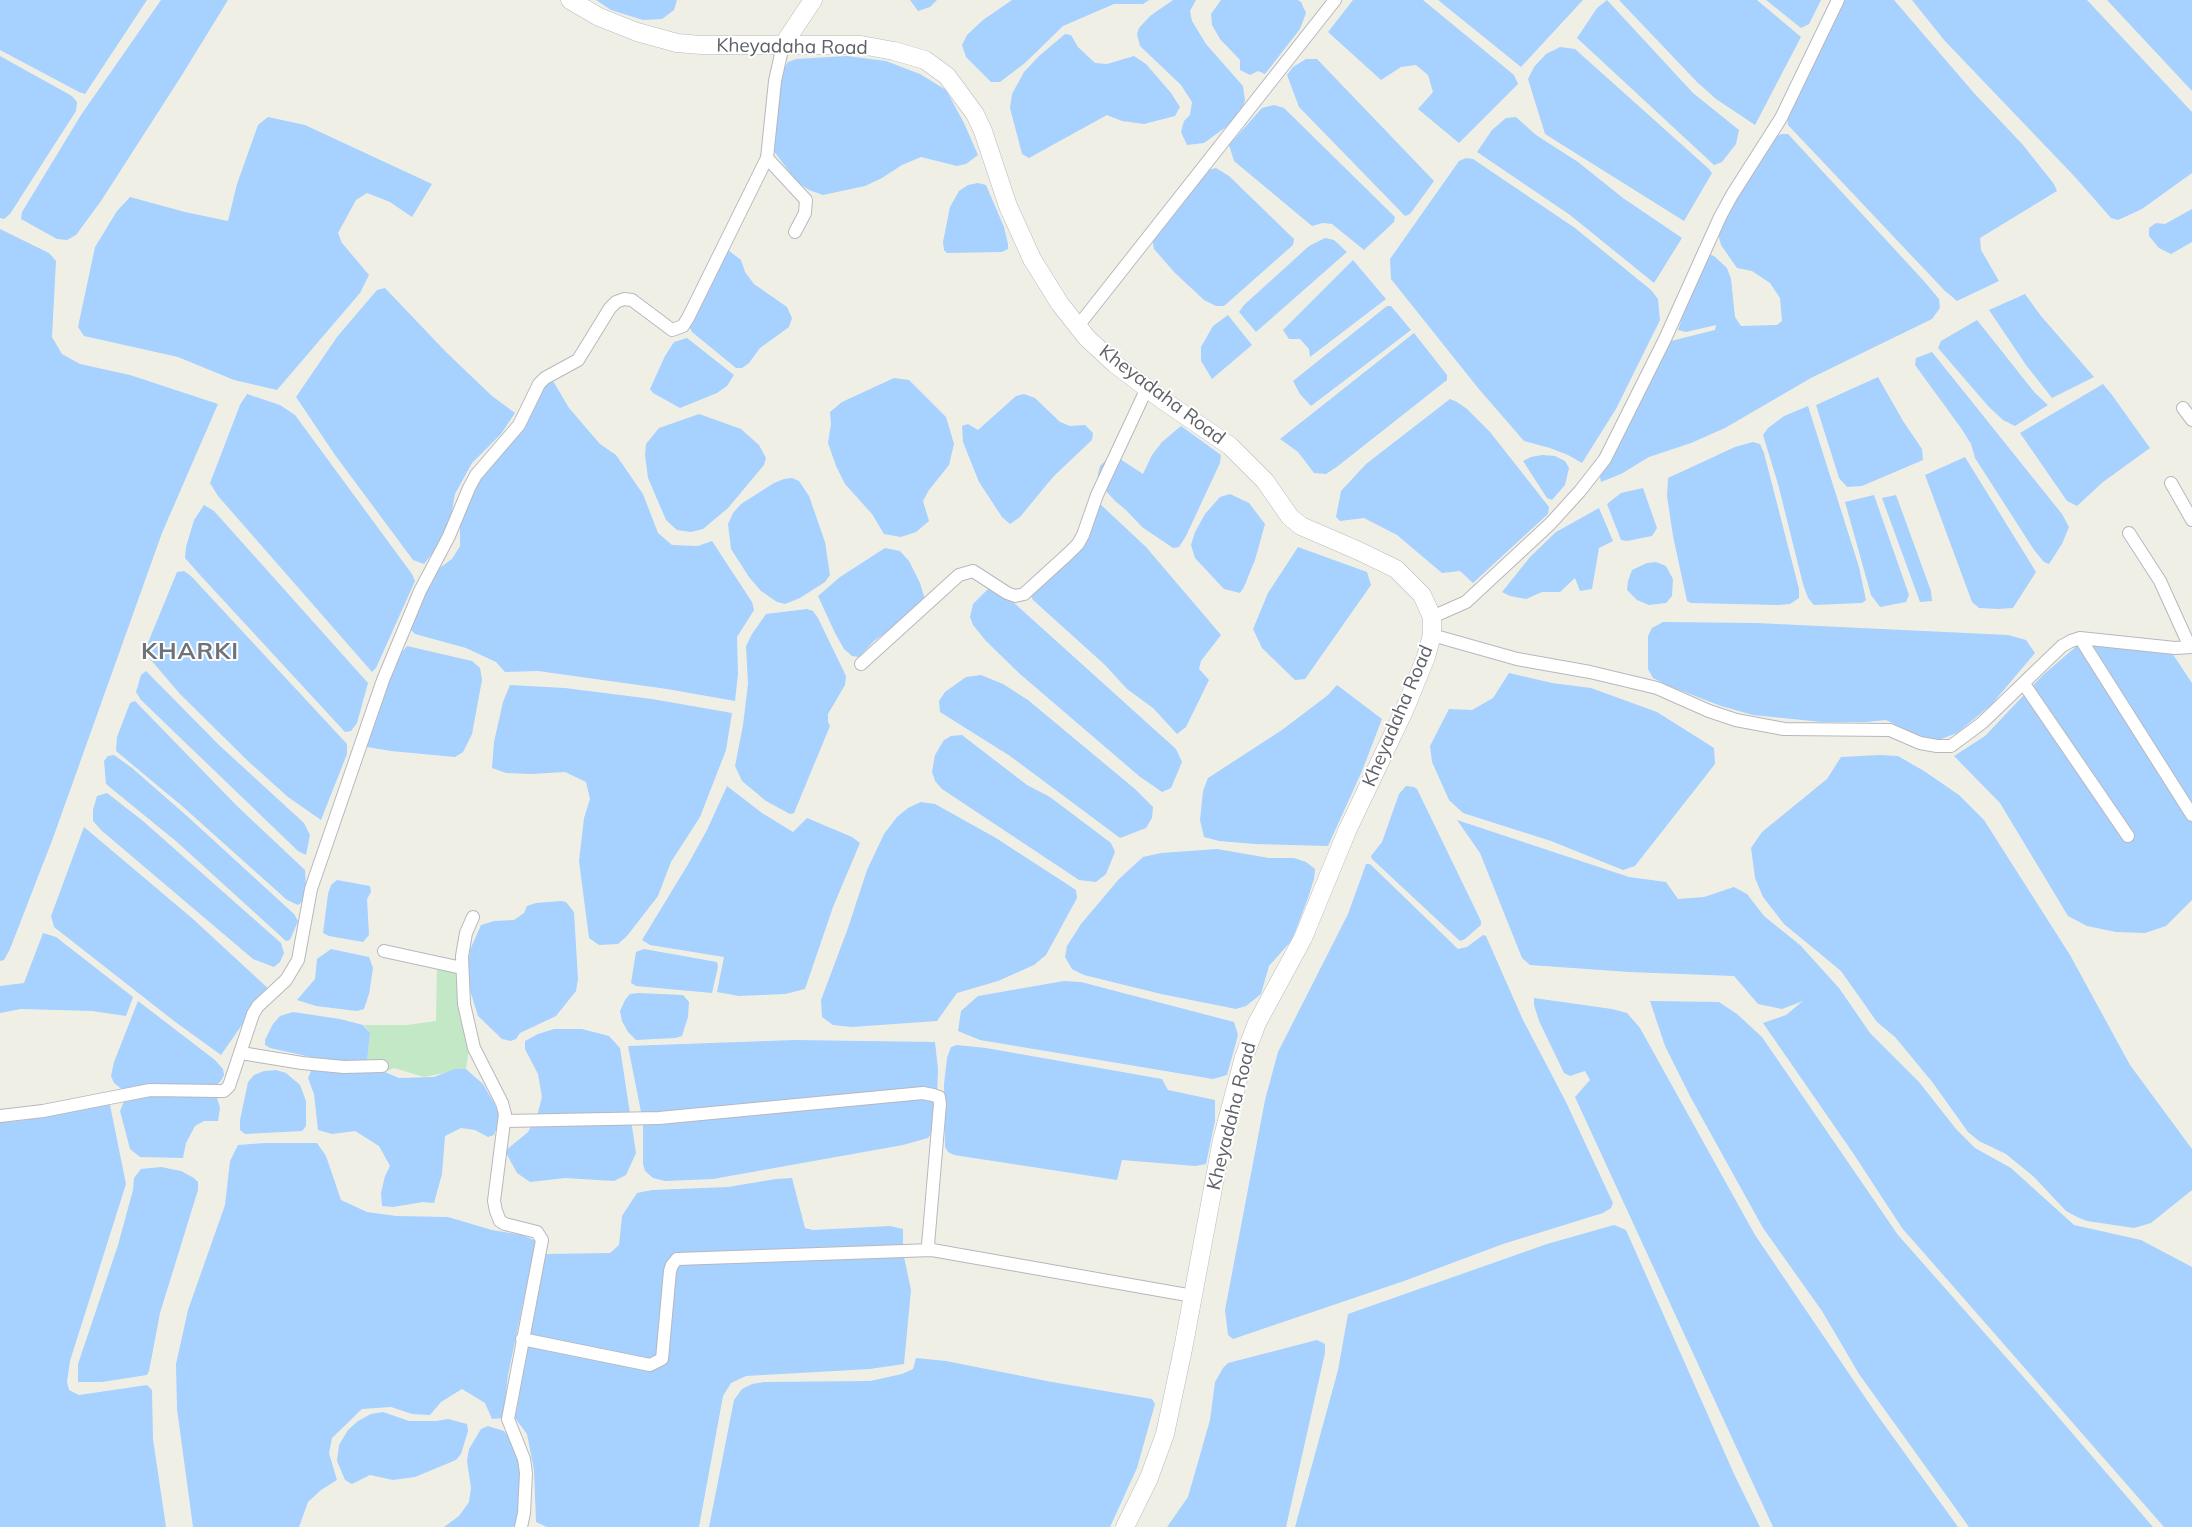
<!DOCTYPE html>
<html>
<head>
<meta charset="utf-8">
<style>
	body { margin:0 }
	canvas { display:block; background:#f0efe6 }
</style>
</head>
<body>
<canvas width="2192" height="1527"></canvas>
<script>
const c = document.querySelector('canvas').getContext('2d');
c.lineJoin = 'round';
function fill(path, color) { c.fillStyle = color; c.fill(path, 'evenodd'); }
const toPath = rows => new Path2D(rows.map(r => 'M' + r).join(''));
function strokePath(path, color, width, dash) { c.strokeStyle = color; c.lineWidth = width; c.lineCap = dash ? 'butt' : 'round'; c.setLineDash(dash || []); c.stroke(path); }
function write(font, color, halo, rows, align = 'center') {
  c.font = font + ' Mulish,sans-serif'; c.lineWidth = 4; c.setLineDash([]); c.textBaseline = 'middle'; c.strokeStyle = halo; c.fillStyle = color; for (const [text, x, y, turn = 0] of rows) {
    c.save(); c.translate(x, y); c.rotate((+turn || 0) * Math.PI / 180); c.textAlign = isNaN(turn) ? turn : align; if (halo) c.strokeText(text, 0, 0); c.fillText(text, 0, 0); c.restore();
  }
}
const green = toPath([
	[437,962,462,968,470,1042,466,1069,424,1077,394,1068,385,1072,369,1072,367,1062,370,1033,364,1025,407,1025,436,1021]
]);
const water = toPath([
	[0,0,147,0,85,94,79,92,0,50],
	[161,0,228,0,182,75,101,201,76,235,67,240,57,239,21,219,22,212,81,115],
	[596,0,677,0,674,10,662,19,643,20,611,10],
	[910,0,937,0,930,7,918,11],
	[1012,0,1149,0,1143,4,1114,4,1063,26,1025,63,1000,82,991,82,966,57,962,45,967,35,983,20],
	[1173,0,1196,0,1190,11,1192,21,1206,44,1243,86,1245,101,1237,119,1204,143,1187,145,1181,132,1184,121,1190,115,1192,102,1181,85,1140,46,1137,34,1139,28,1150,16],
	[1221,0,1298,0,1301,2,1306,13,1300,29,1265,74,1258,71,1250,75,1240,70,1240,60,1220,39,1212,25,1211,14],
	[1353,0,1423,0,1514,75,1518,84,1459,143,1418,109,1433,92,1428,75,1416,65,1401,67,1381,80,1328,32],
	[1438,0,1583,0,1521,67],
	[1607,0,1693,93,1739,130,1736,144,1722,162,1714,165,1577,38,1597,8],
	[1619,0,1757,0,1801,37,1755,125,1716,99,1697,82],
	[1766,0,1821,0,1809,24,1801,28],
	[1844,0,1894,0,1974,93,2023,145,2054,184,2057,191,1980,238,1981,250,1999,281,1957,301,1944,290,1788,125,1787,116],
	[1912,0,2087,0,2192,112,2192,173,2142,209,2118,220,2111,218,2075,177,1944,40],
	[2107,0,2192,0,2192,91],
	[1065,34,1071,35,1078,47,1095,63,1107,64,1134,56,1146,64,1171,93,1180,107,1175,116,1144,124,1122,121,1107,115,1029,158,1022,154,1010,108,1012,94,1024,72,1039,56],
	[1560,47,1575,49,1709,169,1712,173,1684,221,1545,134,1528,79,1534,67,1546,54],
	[0,56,72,96,77,102,76,111,10,214,4,219,0,218],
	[847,56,886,61,920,74,946,90,964,123,978,155,966,164,957,166,921,157,902,165,882,178,865,186,823,195,809,190,797,182,773,150,779,85,785,67,788,62,796,59],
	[1306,59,1317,59,1434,181,1410,214,1405,216,1299,107,1287,75,1293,67],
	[1274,105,1284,108,1395,217,1394,222,1364,250,1332,224,1323,223,1312,226,1234,161,1229,145,1262,108],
	[268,117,305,125,432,184,412,217,390,202,367,193,356,200,338,233,342,243,369,275,360,293,277,390,234,380,178,357,84,336,78,327,95,247,117,211,130,197,185,212,228,221,237,184,258,125],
	[1516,117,1536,135,1578,162,1623,198,1682,238,1654,283,1570,215,1477,152,1492,130,1506,118],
	[1781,134,1788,134,1923,280,1939,299,1940,308,1932,319,1811,378,1725,428,1691,443,1649,457,1621,474,1601,482,1600,477,1605,465,1671,341,1715,330,1716,325,1686,332,1678,330,1699,268,1708,254,1714,256,1727,268,1731,279,1735,317,1741,326,1777,325,1782,321,1780,298,1770,283,1752,271,1737,268,1721,245,1718,234,1744,185,1774,138],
	[1466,158,1473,159,1575,228,1651,290,1658,299,1660,320,1616,409,1582,463,1568,455,1550,448,1524,441,1478,388,1391,279,1390,259,1459,161],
	[1216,168,1229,176,1294,239,1293,245,1224,306,1216,306,1204,300,1175,273,1154,249,1152,237,1204,171],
	[978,183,986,185,1004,227,1008,244,1008,249,1002,252,947,253,944,250,943,242,950,207,959,191,968,185],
	[2192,209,2192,242,2171,254,2159,248,2149,236,2149,228,2156,223,2165,224],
	[0,229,49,253,56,261,52,337,62,354,80,364,130,375,218,404,162,533,53,838,10,949,4,960,0,961],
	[1325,238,1334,240,1347,252,1256,332,1239,312,1244,305,1309,246],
	[728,250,741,260,745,272,754,284,787,307,792,318,789,327,760,348,749,363,742,368,736,368,692,332,689,326,723,251],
	[1353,260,1386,299,1310,357,1309,349,1300,339,1289,339,1283,330],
	[385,288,446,352,492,396,515,413,501,434,472,463,455,494,451,516,435,550,424,564,413,560,335,455,296,397,337,337,377,290],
	[2025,294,2041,316,2094,377,2052,398,2026,365,1989,310],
	[1387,306,1391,306,1411,330,1311,406,1300,394,1293,381],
	[1228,315,1252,345,1212,379,1201,361,1201,347,1213,326],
	[1977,320,2035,393,2048,405,2015,426,2003,420,1988,406,1938,348,1941,341],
	[1414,333,1447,375,1447,380,1338,466,1326,474,1314,473,1298,452,1280,439],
	[687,338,734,375,727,386,717,393,680,408,653,393,650,389,665,356,674,342],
	[1932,352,2062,514,2069,527,2062,544,2049,564,2044,562,2034,550,1975,458,1971,444,1961,428,1915,365,1916,358],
	[1878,377,1903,421,1922,449,1923,460,1862,486,1847,487,1839,478,1816,405],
	[894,378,909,380,946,417,954,444,949,465,929,490,923,501,929,521,916,532,901,537,884,534,872,514,845,484,836,466,828,443,831,424,830,412,842,402],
	[553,381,569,408,600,444,616,455,643,494,658,533,672,545,698,546,712,541,752,602,754,610,737,637,738,674,735,701,667,689,538,671,505,672,496,662,466,648,415,634,409,628,434,572,452,559,460,546,460,523,473,489,534,409,543,384],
	[2103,384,2112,395,2150,448,2103,482,2077,506,2067,501,2020,433],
	[247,394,280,405,295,415,412,574,415,581,376,668,372,672,218,496,210,483,240,405],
	[1024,394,1035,398,1060,422,1070,426,1085,425,1093,433,1092,440,1053,477,1020,517,1010,524,1002,517,979,482,963,442,962,426,968,424,978,430,1016,396],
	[1450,399,1457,402,1467,409,1490,432,1549,507,1548,514,1473,583,1460,571,1442,573,1397,535,1364,518,1340,521,1336,517,1341,491,1366,464],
	[1808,406,1859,567,1866,600,1862,603,1814,605,1808,598,1803,584,1778,484,1763,435,1768,428,1784,416],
	[699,414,741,429,759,445,766,458,764,465,728,508,703,529,691,532,677,530,666,520,648,478,645,455,646,444,659,428],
	[1181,426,1221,455,1220,463,1186,536,1179,547,1173,548,1142,527,1126,510,1115,501,1105,490,1099,482,1098,474,1100,466,1108,458,1117,457,1143,474,1152,455,1162,442],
	[1753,442,1760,444,1764,453,1799,589,1799,598,1790,604,1778,605,1691,603,1687,601,1673,536,1667,496,1668,478,1735,447],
	[1542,455,1555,456,1565,461,1569,468,1565,485,1552,500,1547,498,1523,461,1531,457],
	[1965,457,2036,572,2013,608,1998,609,1979,608,1972,602,1925,475],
	[792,478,799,481,809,496,825,542,830,575,825,582,800,598,785,604,777,602,761,591,749,577,731,549,728,524,733,513,741,504,774,483,784,479],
	[1643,488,1657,528,1652,536,1627,541,1621,540,1607,504,1621,493],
	[1230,494,1249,503,1265,524,1255,560,1244,587,1240,593,1224,589,1195,558,1191,545,1195,532,1205,514,1220,497],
	[1874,495,1909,595,1906,602,1880,607,1871,595,1845,502],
	[1896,495,1931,591,1932,601,1920,602,1882,498],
	[1099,503,1146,547,1221,635,1201,661,1199,669,1209,680,1186,727,1177,734,1153,708,1127,689,1105,665,1033,600,1027,589,1028,582,1069,561],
	[204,505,214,511,368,683,357,723,351,731,345,732,200,575,185,558,186,547,194,520],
	[1599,508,1613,541,1599,548,1592,589,1580,591,1575,578,1560,592,1542,592,1526,599,1510,596,1502,592,1530,557,1556,532],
	[1298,547,1367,572,1371,585,1305,679,1295,680,1262,648,1253,629,1268,593],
	[885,548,900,551,909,561,920,583,926,603,874,641,859,657,852,656,844,649,835,633,818,596,840,577],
	[1656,562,1666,566,1673,579,1672,596,1666,603,1649,605,1637,600,1627,590,1628,581,1632,570,1647,563],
	[184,571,191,576,347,744,347,754,321,820,288,797,249,762,180,694,150,659,145,650,177,572],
	[989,588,1002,592,1176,749,1182,762,1171,788,1162,792,1139,776,1020,674,986,641,973,625,970,617,973,604],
	[807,609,813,611,818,618,846,676,845,685,828,714,828,722,830,726,794,813,790,814,766,801,742,781,735,766,743,725,748,684,746,646,752,634,766,614],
	[1663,622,1756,623,2008,635,2026,640,2035,653,1991,705,1957,733,1936,741,1916,735,1886,720,1866,722,1822,722,1753,715,1721,706,1669,686,1653,678,1648,669,1648,636,1652,628],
	[2079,644,2172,653,2192,683,2192,900,2166,926,2145,933,2116,932,2087,926,2068,916,2000,803,1954,756,1985,736,2043,675],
	[407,646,472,661,480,668,482,680,472,734,463,752,455,757,391,751,367,747,367,735,393,663],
	[146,671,219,745,304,823,310,835,306,855,298,851,141,700,136,692,141,675],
	[1509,673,1552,683,1591,688,1657,712,1714,748,1715,764,1635,866,1623,870,1551,841,1463,813,1449,800,1432,762,1430,746,1449,709,1472,710,1493,698],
	[981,675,1003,684,1028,700,1135,789,1153,807,1152,818,1146,828,1120,838,1010,756,940,712,939,701,945,692,966,677],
	[510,685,565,688,652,699,732,713,726,750,700,817,671,862,658,896,627,936,618,944,599,945,589,938,579,861,584,818,590,799,586,782,565,772,532,774,506,773,492,768,494,742,503,702],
	[1337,685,1382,719,1362,771,1328,846,1255,844,1219,841,1204,837,1200,820,1203,791,1208,778,1282,730,1328,695],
	[135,701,237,806,305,870,306,886,303,901,298,905,287,900,182,806,116,751,117,737,130,703],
	[962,735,1027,785,1050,797,1111,843,1115,852,1106,874,1096,882,1079,880,942,789,935,781,932,772,935,755,944,740,951,736],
	[114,755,132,768,187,816,294,914,298,921,290,940,286,941,177,842,106,784,104,761,108,756],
	[1880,755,1898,756,1924,771,1959,795,1984,820,2070,955,2130,1065,2192,1149,2192,1190,2151,1223,2134,1228,2087,1221,2077,1217,2066,1211,2034,1177,2006,1154,1979,1141,1968,1132,1933,1083,1895,1037,1877,1022,1841,971,1784,924,1763,897,1755,878,1751,848,1762,832,1827,779,1841,757],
	[727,786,762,813,793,832,807,818,852,837,860,843,833,907,805,989,785,994,739,996,717,992,724,957,650,945,642,940,687,866,707,830],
	[1406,786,1414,787,1417,789,1481,921,1481,925,1465,939,1460,941,1372,859,1371,856,1382,842,1399,794],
	[107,793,143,821,281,943,284,953,280,962,274,967,253,959,102,831,93,821,93,810,97,796],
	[921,802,935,804,996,838,1076,890,1077,898,1046,955,1034,965,998,981,957,993,937,1021,852,1027,833,1025,822,1017,821,1000,848,928,867,870,884,834,897,817,908,808],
	[1457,820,1629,877,1666,882,1678,899,1704,897,1734,887,1747,894,1764,916,1800,945,1839,988,1870,1033,1919,1082,1956,1129,1975,1148,2011,1168,2074,1225,2141,1240,2192,1267,2192,1527,2164,1527,1902,1228,1853,1153,1763,1023,1786,1015,1803,1001,1782,1009,1758,1004,1734,976,1629,972,1530,965,1522,958,1480,853],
	[84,827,193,919,272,992,263,1009,244,1022,221,1055,174,1021,54,927,51,916],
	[1217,849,1269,858,1294,858,1306,862,1315,869,1314,879,1308,898,1292,940,1269,966,1261,994,1246,1006,1236,1009,1161,994,1084,975,1072,969,1065,957,1067,946,1081,924,1119,879,1143,857,1161,853],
	[1366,864,1370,864,1458,949,1467,947,1483,935,1486,936,1523,1020,1566,1102,1613,1203,1611,1208,1603,1213,1503,1244,1404,1281,1233,1339,1228,1335,1225,1310,1265,1100,1278,1052,1348,914],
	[337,880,370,886,371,892,367,899,369,935,363,942,329,936,323,933,328,894,331,885],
	[561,901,566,902,574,912,578,979,576,991,556,1016,520,1033,516,1039,511,1041,502,1039,478,1016,468,984,468,968,470,950,481,925,494,921,514,920,524,913,527,906,536,903],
	[43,933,56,937,133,997,126,1016,92,1011,21,1009,0,1013,0,986,24,983],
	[331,949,369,957,373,968,369,994,364,1009,357,1011,316,1006,297,1000,315,979,317,959],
	[644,949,717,962,718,967,712,993,636,986,631,983,636,952],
	[1064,981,1081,982,1234,1022,1238,1035,1227,1075,1213,1079,980,1040,958,1031,961,1011,978,996],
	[638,993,683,995,689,1002,688,1017,682,1036,675,1038,636,1040,628,1032,622,1021,620,1011,625,1000,630,994],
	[1534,998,1612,1009,1627,1013,1640,1028,1755,1235,1875,1412,1958,1527,1773,1527,1575,1097,1590,1080,1585,1071,1570,1076,1564,1073,1539,1021,1534,1005],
	[138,1001,215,1060,223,1069,224,1075,221,1081,216,1085,209,1086,178,1084,124,1091,114,1083,111,1076,114,1062],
	[1650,1001,1719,1002,1737,1014,1762,1037,1898,1235,2035,1390,2153,1527,1969,1527,1859,1374,1822,1311,1763,1228,1691,1098,1665,1046],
	[293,1012,340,1019,363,1025,370,1033,367,1062,324,1060,270,1048,265,1045,265,1040,273,1024,280,1016],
	[554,1029,582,1029,609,1036,620,1048,636,1153,626,1175,614,1181,565,1178,530,1182,517,1173,505,1151,528,1132,537,1116,542,1097,538,1074,525,1049,525,1041,538,1034],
	[795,1040,935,1042,938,1069,936,1127,928,1138,903,1145,713,1179,665,1181,653,1178,645,1171,643,1164,643,1122,628,1046],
	[957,1045,986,1048,1162,1079,1168,1090,1215,1100,1215,1121,1206,1164,1195,1166,1122,1160,1117,1180,954,1155,948,1152,945,1147,944,1084,947,1058,951,1047],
	[320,1068,385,1072,399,1078,434,1077,455,1069,466,1069,483,1084,494,1103,499,1114,497,1127,494,1135,488,1137,475,1130,461,1128,445,1136,442,1174,434,1203,423,1202,393,1207,382,1206,381,1193,385,1176,390,1166,379,1146,355,1131,332,1134,318,1130,314,1094,308,1078,311,1071],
	[276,1070,286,1073,300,1085,306,1101,306,1126,302,1131,245,1134,240,1130,240,1120,248,1082,254,1075,264,1071],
	[212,1095,217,1098,220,1108,218,1121,204,1121,195,1126,186,1143,183,1158,140,1157,130,1149,120,1111,125,1099,136,1096],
	[103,1105,110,1105,126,1184,70,1361,67,1382,69,1390,79,1395,147,1385,152,1390,153,1439,166,1527,0,1527,0,1122,19,1121],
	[265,1143,317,1143,326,1156,341,1200,367,1212,396,1216,448,1217,492,1230,522,1235,536,1241,508,1375,503,1418,492,1419,485,1403,462,1389,441,1402,430,1415,412,1414,391,1407,362,1409,332,1438,329,1453,337,1480,321,1490,308,1502,299,1527,193,1527,177,1409,176,1364,188,1310,225,1205,230,1161,238,1145],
	[161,1167,181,1171,194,1178,198,1182,198,1190,160,1313,149,1371,147,1375,102,1382,78,1382,78,1364,118,1245,133,1190,134,1178,141,1169],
	[792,1178,805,1228,813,1230,890,1226,903,1229,903,1252,911,1290,904,1364,870,1369,746,1376,731,1383,723,1396,699,1527,547,1527,536,1522,534,1470,527,1434,515,1418,520,1393,520,1367,545,1254,610,1253,619,1245,622,1216,637,1193,652,1190,728,1187,776,1179],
	[1614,1225,1626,1230,1734,1474,1760,1527,1295,1527,1338,1370,1348,1314,1547,1244],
	[1317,1340,1325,1344,1325,1353,1286,1527,1167,1527,1188,1497,1210,1420,1215,1382,1223,1368,1228,1363],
	[916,1358,946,1361,1052,1382,1152,1399,1155,1404,1137,1468,1110,1527,709,1527,734,1400,742,1389,752,1384,764,1382,870,1381,902,1374,913,1369],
	[383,1412,409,1421,436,1421,448,1419,467,1424,468,1431,461,1454,456,1460,415,1477,393,1480,370,1475,352,1484,345,1480,337,1461,339,1445,348,1430,358,1421,371,1414],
	[488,1426,504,1431,516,1445,520,1476,519,1508,515,1525,513,1527,444,1527,459,1516,469,1502,471,1488,467,1461,469,1449,481,1429]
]);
const minor = toPath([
	[767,158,806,200,805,213,795,232],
	[1078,326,1335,0],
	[2183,408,2192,420],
	[2171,483,2192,520],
	[2129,533,2160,581,2190,647],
	[1432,617,1466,602,1550,524,1580,491,1605,459,1665,339,1720,217,1732,195,1781,118,1838,0],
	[1432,635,1517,659,1590,672,1657,688,1709,711,1736,720,1784,729,1890,730,1920,743,1937,746,1951,746,1982,723,2062,646,2071,641,2080,638,2175,648,2192,647],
	[2080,638,2192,815],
	[861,664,959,575,973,571,1007,593,1015,596,1024,594,1069,553,1078,544,1083,535,1097,495,1147,388],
	[2024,684,2128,836],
	[473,917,466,933,462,956,464,1004,474,1048,502,1103,505,1114,494,1201,496,1211,500,1221,505,1224,537,1232,542,1240,508,1419,524,1459,526,1473,524,1513,521,1527],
	[384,951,462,968],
	[241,1053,302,1063,344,1067,382,1066],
	[0,1116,43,1111,150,1090,218,1091,224,1091,229,1086,253,1014,258,1006,286,980,298,960,311,889,383,680,420,591,449,536,469,488,476,475,519,425,539,384,545,378,578,360,610,308,616,302,624,299,632,300,672,330,683,326,688,318,767,158,775,81,783,45],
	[505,1121,659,1118,923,1093,933,1095,939,1097,940,1104,928,1245,932,1250,1193,1296],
	[522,1339,650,1365,662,1359,670,1271,672,1265,677,1259,932,1250]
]);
const secondary = toPath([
	[570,0,599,17,637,32,677,43,701,45,861,45,894,51,925,60,947,76,975,114,983,131,1008,206,1032,259,1060,304,1087,338,1115,364,1164,401,1230,446,1265,481,1290,517,1301,526,1359,551,1396,569,1422,595,1432,617,1432,635,1426,657,1404,711,1347,831,1303,938,1257,1023,1244,1057,1222,1140,1183,1349,1165,1434,1149,1478,1125,1527],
	[783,45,813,0]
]);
const streetNames = [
	["Kheyadaha Road",792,47,1],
	["Kheyadaha Road",1162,395,37],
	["Kheyadaha Road",1398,716,-67],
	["Kheyadaha Road",1232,1116,-76]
];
const districtNames = [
	["KHARKI",190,652]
];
fill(green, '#c3e8c6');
fill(water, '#a7d1ff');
strokePath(minor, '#b7b8bd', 14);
strokePath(secondary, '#b8bac0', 19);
strokePath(minor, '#fff', 12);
strokePath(secondary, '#fff', 18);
write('19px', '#5e6167', '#fff', streetNames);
c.letterSpacing = '1px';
write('bold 24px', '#6f7379', '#fff', districtNames);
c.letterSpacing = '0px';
</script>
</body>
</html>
